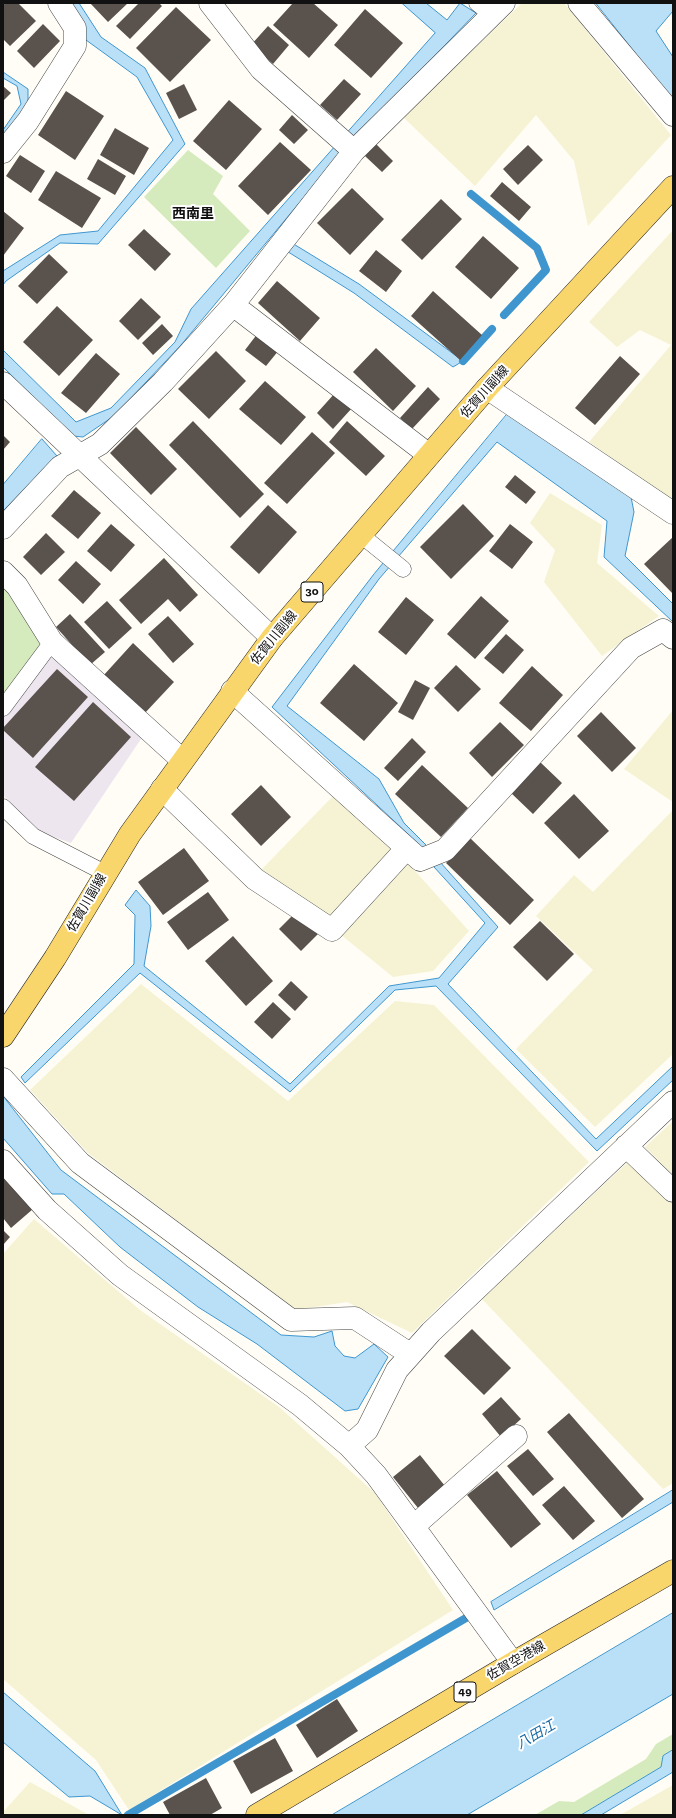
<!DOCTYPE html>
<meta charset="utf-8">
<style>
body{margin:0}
#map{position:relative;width:676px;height:1818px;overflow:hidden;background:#fffdf5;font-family:"Zilla Slab",serif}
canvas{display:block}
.frame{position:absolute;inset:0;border:4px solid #111;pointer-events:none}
</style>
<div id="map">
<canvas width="676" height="1818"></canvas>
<div class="frame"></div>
</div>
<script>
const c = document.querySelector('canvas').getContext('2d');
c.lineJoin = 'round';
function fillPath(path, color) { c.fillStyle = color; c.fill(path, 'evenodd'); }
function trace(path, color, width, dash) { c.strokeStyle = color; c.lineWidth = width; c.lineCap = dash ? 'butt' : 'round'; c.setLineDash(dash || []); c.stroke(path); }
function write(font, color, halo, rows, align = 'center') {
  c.font = font + ' "Zilla Slab","Noto Sans JP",serif'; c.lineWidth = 4; c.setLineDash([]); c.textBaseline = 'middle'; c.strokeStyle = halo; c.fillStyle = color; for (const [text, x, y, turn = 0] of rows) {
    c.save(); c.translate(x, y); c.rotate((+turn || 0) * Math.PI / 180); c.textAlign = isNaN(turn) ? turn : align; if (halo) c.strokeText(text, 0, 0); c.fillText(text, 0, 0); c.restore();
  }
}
fillPath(new Path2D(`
 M53 647 147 730 71 843 37 831 3 795V715Z`), '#eee6ef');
fillPath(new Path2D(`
 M522 3 565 4 671 135 588 226 574 161 536 115 475 186 403 117Z
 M673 230V501L589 442 671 345 640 330 617 347 589 322Z
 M550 493 602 525 597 563 659 616 602 656 544 582 555 550 530 523Z
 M673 710V802L624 769Z
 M334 795 416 872 469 931 433 971 393 977 261 870Z
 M673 810V1054L595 1127 516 1049 593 970 536 916 574 875 593 892Z
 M141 984 288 1101 395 1001 434 1005 589 1162 412 1333 347 1302 295 1310 88 1153 30 1090Z
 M673 1121V1175L645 1147Z
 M629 1161 673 1204V1483L663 1489 482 1299Z
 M34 1219 140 1310 279 1407 375 1493 453 1610 129 1810 96 1760 3 1679V1254Z
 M30 1782 89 1815H3V1812Z
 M673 1785V1815H620Z`), '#f6f3d4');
fillPath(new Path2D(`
 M188 150 223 176 213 194 250 231 216 268 144 197Z
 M3 584 43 643 7 694 3 690Z
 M673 1734V1750L663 1756 661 1767 581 1815H535L559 1801 574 1802 646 1759 656 1744Z`), '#d5ebbd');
const water = new Path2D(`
 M69 3H79L101 37 145 68 185 144 98 244 60 243 6 281 3 285V271L60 235 98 231 173 140 137 77 86 40Z
 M402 3H426L447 20 460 3 476 13 340 154 181 345 114 416 83 437 73 436 3 367V350L76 422 111 408 175 342 191 309 435 33Z
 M596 3H673V11L656 31 673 57V100Z
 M3 72 28 89V105L3 140V130L21 104 17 86 3 78Z
 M292 243 359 284 463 361 453 367 354 293 285 250Z
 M509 412 630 492 634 512 625 556 673 604V622L604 557 607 521 497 442 379 579 287 706 379 779 404 823 427 846 423 848 272 707 374 574Z
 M42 439 57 456 3 511V485Z
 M440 862 498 927 448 984 596 1139 673 1066V1080L597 1151 436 986 395 990 290 1092 140 973 25 1083 21 1077 134 964 135 915 125 905 136 890 150 906 151 926 144 966 290 1084 389 986 439 978 485 923 434 867Z
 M3 1096 61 1170 281 1335 314 1337 332 1331 335 1346 344 1356 355 1358 374 1344 388 1357 358 1409 345 1411 257 1344 198 1307 120 1247 64 1194H52L3 1138Z
 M673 1490V1502L494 1610 491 1602Z
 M673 1613V1694L467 1815H332Z
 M3 1692 95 1771 122 1815 90 1796 69 1797 3 1742Z
 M673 1750V1772L601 1815H581L661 1767 663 1756Z`);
fillPath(water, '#b9e0f7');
trace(water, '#3f96cf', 1);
trace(new Path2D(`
 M471 194 537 248 546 270 504 315
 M463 361 492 329
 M128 1815 466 1618`), '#3f96cf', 8);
fillPath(new Path2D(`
 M6 3H18L36 21 10 46 3 39V5Z
 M90 3H128L108 22Z
 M139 3H159L162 6 130 39 116 26Z
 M293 3H313L338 25 309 58 273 25Z
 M176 7 211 40 170 82 136 48Z
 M365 9 403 43 371 78 334 45Z
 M43 24 60 41 34 68 17 51Z
 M268 26 289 45 273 64 251 45Z
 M344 79 361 94 337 120 320 105Z
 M184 84 197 110 179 119 166 93Z
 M3 86 11 93 3 101Z
 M66 91 104 116 75 160 38 135Z
 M229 100 262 129 226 170 193 141Z
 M292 115 308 130 294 144 279 130Z
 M115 128 149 148 134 175 100 155Z
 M280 142 311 170 268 215 238 186Z
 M376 144 393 161 382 172 365 156Z
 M528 145 543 160 518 185 503 169Z
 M20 155 45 171 31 193 6 176Z
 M98 159 126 176 115 195 87 179Z
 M56 171 101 198 82 228 38 200Z
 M502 182 531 207 519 221 490 196Z
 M352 188 384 219 350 255 317 223Z
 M441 199 462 219 422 260 401 240Z
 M3 211 24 228 3 256Z
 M144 229 171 254 155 271 128 245Z
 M483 236 519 268 491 299 455 267Z
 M376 250 402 271 386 292 359 271Z
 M49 254 68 272 37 304 18 286Z
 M277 281 320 318 300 341 258 303Z
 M433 291 482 335 460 360 411 316Z
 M141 298 161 317 138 340 119 321Z
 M57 306 93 340 59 376 23 342Z
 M162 324 173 336 153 355 142 343Z
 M258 333 279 350 266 366 245 350Z
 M376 348 416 386 393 411 353 372Z
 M216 351 246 381 209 419 178 389Z
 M96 353 120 374 86 413 61 393Z
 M620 356 640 374 595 425 575 408Z
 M265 381 306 417 281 445 239 409Z
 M428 387 440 399 412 429 400 418Z
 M335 393 352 408 333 429 317 413Z
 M193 421 264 494 240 518 169 445Z
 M347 421 385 456 366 476 329 442Z
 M136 427 177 469 151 495 110 453Z
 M312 432 335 453 287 504 264 483Z
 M3 435 10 442 3 450Z
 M515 475 536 492 526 504 505 487Z
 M74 490 101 513 78 539 51 516Z
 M463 504 494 536 451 579 420 547Z
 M268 505 297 532 259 574 230 547Z
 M111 524 135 545 111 572 87 551Z
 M510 524 533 542 512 569 489 551Z
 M46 533 65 552 41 575 23 557Z
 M673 537V594L644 564Z
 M164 558 198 595 180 612 168 599 141 624 119 600Z
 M76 561 101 584 83 604 58 580Z
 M481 596 509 621 475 659 447 634Z
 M406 597 434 620 406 655 378 632Z
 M107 601 132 628 109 649 84 622Z
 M70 614 105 652 90 665 56 627Z
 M168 616 194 644 173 663 148 634Z
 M506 634 524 650 503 674 484 658Z
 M133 643 174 682 144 714 103 676Z
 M354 664 398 703 364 741 320 703Z
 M456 665 481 689 458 712 434 688Z
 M532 666 563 695 531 731 499 703Z
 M57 669 88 697 33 758 3 730V728Z
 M415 680 430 688 413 720 398 712Z
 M93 702 131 737 74 801 35 767Z
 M601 712 636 748 612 772 577 736Z
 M500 722 524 745 492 777 469 753Z
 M412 738 426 752 398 781 384 768Z
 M539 761 562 783 533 814 510 792Z
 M422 765 468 808 441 837 395 794Z
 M261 785 291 817 261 846 231 814Z
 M574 794 609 831 579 859 544 823Z
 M470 838 534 900 510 925 446 863Z
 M184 848 209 881 163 915 138 882Z
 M208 892 229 920 188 950 167 922Z
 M295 913 318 934 301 951 279 929Z
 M540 921 574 954 547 981 513 947Z
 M233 936 273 981 246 1006 205 961Z
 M291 981 308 997 295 1011 278 995Z
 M273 1002 291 1019 272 1039 254 1022Z
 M3 1173 33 1209 11 1228 3 1218Z
 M3 1230 10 1237 3 1245Z
 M472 1329 511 1368 484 1395 444 1356Z
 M501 1397 521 1419 501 1437 482 1414Z
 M569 1413 644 1499 622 1518 547 1432Z
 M528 1449 554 1479 533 1496 507 1466Z
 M420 1455 445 1486 418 1508 393 1477Z
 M497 1471 541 1524 511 1548 467 1495Z
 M564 1486 595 1521 573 1540 542 1505Z
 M337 1699 358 1731 317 1758 296 1725Z
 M275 1738 293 1771 251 1794 233 1761Z
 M206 1778 222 1808 210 1815H170L163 1802Z`), '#5a524d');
const lane = new Path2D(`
 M477 3 492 15
 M361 535 403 569
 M3 708 52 642
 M3 807 33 836 105 873`);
const street = new Path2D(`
 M210 3 261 69 354 151
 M579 3 673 115
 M3 152 28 121 75 46V28L59 3
 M233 305 429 455
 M3 383 272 638
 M487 388 673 513
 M3 528 60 467 100 444 163 382 233 305 354 151 504 3
 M3 572 17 586 52 642 182 760
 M232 691 420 860 445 850 631 648 663 630 673 638
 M162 789 255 879 332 930 406 849
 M3 1079 80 1163 291 1320 355 1318 410 1354
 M626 1146 673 1191
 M3 1161 47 1210 120 1275 300 1405 349 1446 376 1475 513 1663
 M349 1446 367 1430 397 1370 431 1332 673 1102
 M414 1526 516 1436`);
const primary = new Path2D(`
 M3 1036 55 958 130 834 272 638 487 388 673 187
 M257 1815 513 1663 673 1571`);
trace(lane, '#444', 17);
trace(street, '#444', 23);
trace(primary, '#222', 23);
trace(lane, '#fff', 16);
trace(street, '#fff', 22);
trace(primary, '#f9d66b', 22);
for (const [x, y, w] of [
 [312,592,22],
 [465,1692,22]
]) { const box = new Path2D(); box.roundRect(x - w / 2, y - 10, w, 20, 3); c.fillStyle = '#fff'; c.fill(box); trace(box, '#111', 1); }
write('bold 12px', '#111', null, [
 ["30",312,592],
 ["49",465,1692]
]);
write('13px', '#111', '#fff', [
 ["佐賀川副線",485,392,-48],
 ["佐賀川副線",274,638,-51],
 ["佐賀川副線",87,903,-60],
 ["佐賀空港線",516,1661,-30]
]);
write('bold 14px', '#111', '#fff', [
 ["西南里",193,214]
]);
write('italic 14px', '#1768a6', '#fff', [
 ["八田江",536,1735,-30]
]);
</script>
